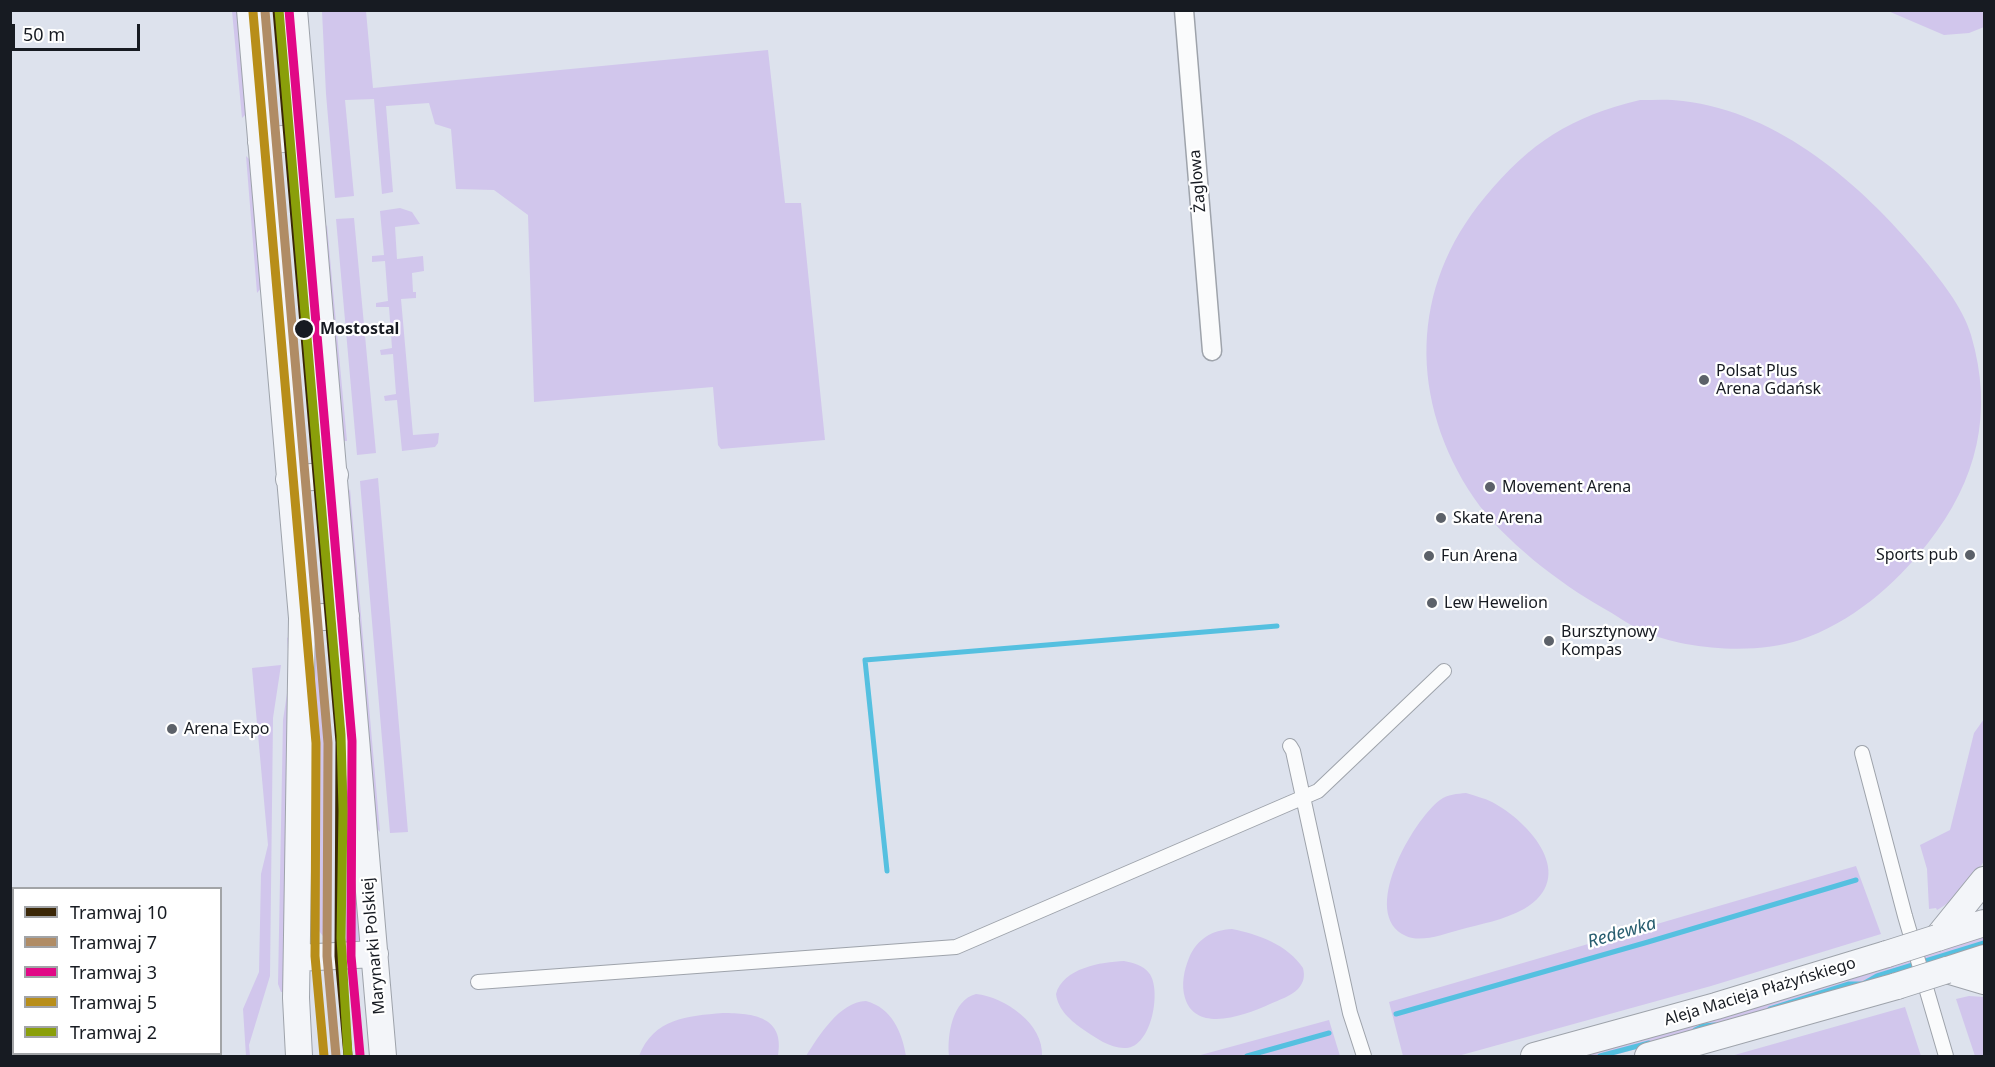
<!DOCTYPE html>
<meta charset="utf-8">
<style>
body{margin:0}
#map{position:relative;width:1995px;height:1067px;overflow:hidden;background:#dde2ed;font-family:"Noto Sans",sans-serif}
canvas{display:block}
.frame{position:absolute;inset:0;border:12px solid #171b22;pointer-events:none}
.legend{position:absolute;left:12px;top:887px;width:210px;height:168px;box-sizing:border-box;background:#fff;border:2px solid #a2a4a7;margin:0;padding:8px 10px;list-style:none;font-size:18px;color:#171b22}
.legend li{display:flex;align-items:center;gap:12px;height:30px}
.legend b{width:30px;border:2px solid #a2a4a7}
.scale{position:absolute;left:12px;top:24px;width:128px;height:27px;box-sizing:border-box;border:3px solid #171b22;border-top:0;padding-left:8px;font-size:18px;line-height:21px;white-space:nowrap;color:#171b22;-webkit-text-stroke:4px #fff;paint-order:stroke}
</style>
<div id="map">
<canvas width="1995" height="1067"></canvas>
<div class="frame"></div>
<ul class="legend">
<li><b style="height:8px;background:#3b2706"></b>Tramwaj 10</li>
<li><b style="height:8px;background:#b08c65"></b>Tramwaj 7</li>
<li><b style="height:8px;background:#e10886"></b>Tramwaj 3</li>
<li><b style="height:8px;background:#b88e19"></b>Tramwaj 5</li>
<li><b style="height:8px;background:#8a9f0a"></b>Tramwaj 2</li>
</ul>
<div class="scale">50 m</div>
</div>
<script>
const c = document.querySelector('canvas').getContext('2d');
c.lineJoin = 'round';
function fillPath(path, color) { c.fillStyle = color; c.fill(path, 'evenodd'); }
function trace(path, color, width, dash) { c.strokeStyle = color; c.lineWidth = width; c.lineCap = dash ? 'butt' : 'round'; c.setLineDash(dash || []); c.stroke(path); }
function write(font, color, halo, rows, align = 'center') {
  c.font = font + ' "Noto Sans",sans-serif'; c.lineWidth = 4.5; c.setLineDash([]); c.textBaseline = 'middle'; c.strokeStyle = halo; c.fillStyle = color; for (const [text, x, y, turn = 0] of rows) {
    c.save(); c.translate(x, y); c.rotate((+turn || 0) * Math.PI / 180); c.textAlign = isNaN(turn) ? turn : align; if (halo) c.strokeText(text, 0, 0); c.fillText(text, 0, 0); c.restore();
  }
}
fillPath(new Path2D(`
 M232 11H241L249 111 242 118Z
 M322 11H366L373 88 768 50 785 203H801L825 440 721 449 718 445 713 387 534 402 528 215 494 190 456 189 451 129 435 124 429 103 386 106 393 192 382 194 374 99 345 100 354 196 335 198 326 94Z
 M1888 11H1984V27L1969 33 1944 35Z
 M1640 100C1655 100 1669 99 1683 101 1779 112 1862 185 1921 256 1939 278 1963 307 1971 335 1994 413 1977 481 1928 543 1895 585 1851 623 1800 640 1755 655 1684 650 1640 630 1628 624 1616 615 1603 608 1559 583 1503 540 1474 498 1409 401 1409 288 1485 197 1531 142 1570 117 1640 100Z
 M246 156 253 163 262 287 257 293Z
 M400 208 412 212 420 224 395 227 397 259 423 256 424 271 412 273 413 292H416V298L401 299 413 435 439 433 438 443 435 447 402 451 397 400 385 401 384 396 396 394 393 354 381 355 380 350 392 348 389 307H376V303L388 301 385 261 372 262V256L384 255 380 211Z
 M354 218 376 453 357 455 336 219Z
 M327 225 347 441H341L323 232Z
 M378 478 408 832 390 833 360 481Z
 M350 489 380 832 376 828 348 493Z
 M334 630 363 943 343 948 345 785 343 734Z
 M317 632 328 796 326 940 319 931 316 917 318 740 311 701 313 634Z
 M287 637 291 642 292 655 288 950 284 992H281L278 984 283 720 290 673Z
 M281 665 273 718 270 976 249 1045 250 1056H246L243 1009 259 972 261 874 268 845 252 668Z
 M1984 719V861C1973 879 1956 900 1937 910L1936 908 1929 909 1927 869 1920 845 1950 830 1974 733Z
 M1466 793C1475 796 1484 798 1492 802 1530 822 1579 877 1524 909 1504 920 1481 924 1459 930 1444 934 1421 943 1406 936 1358 915 1413 820 1440 800 1448 794 1457 794 1466 793Z
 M1856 866 1881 934 1711 986 1458 1056H1403L1389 1002Z
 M1232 929C1258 934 1288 945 1303 968 1305 976 1304 982 1298 989 1291 996 1279 1000 1270 1004 1246 1015 1196 1034 1185 998 1181 985 1184 970 1189 958 1197 939 1212 930 1232 929Z
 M1984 933V948L1612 1056H1574Z
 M1124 961C1133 963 1143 965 1149 973 1162 989 1152 1047 1126 1048 1111 1049 1096 1038 1084 1030 1071 1021 1058 1010 1056 994 1063 968 1101 962 1124 961Z
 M976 994C1005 997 1044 1024 1042 1056H949C947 1036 952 1000 976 994Z
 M1969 996 1984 997V1056H1975L1956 999Z
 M866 1001C892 1008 902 1032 906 1056H806C819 1036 839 1002 866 1001Z
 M1905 1007 1921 1056H1731Z
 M723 1013C754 1013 785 1017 778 1056H639C654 1018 687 1016 723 1013Z
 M1329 1020 1340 1056H1197Z`), '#d1c6ec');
trace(new Path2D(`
 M887 871 865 660 1277 626
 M1770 1009 1849 984H1863L1877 976 1984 943
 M1396 1014 1648 942 1856 880
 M1695 1030 1703 1026 1715 1025
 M1247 1056 1329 1033
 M1600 1056 1649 1043`), '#55c0e0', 5);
const pedestrian = new Path2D(`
 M1290 746 1293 751 1350 1013 1364 1056
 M1862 753 1905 916 1946 1056
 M478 982 956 947 1318 791 1444 671`);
const minor = new Path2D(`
 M1184 10 1212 351`);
const secondary = new Path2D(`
 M250 10 302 618 296 998 299 1056
 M294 10 383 1056
 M261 142 304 136
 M289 479 335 475
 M302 618 346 616
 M1937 938 1984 880
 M1937 938 1984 923
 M297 958 375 954
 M1947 970 1984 958
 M1947 970 1984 981
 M1534 1056 1716 1006 1887 954
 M1648 1056 1897 986`);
trace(pedestrian, '#9ea3ab', 16);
trace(minor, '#9ea3ab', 21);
trace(secondary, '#9ea3ab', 28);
trace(pedestrian, '#fafbfc', 14);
trace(minor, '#fafbfc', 18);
trace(secondary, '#f3f5f9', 26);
const secondaryBridge = new Path2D(`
 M1887 954 1937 938
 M1897 986 1947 970`);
trace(secondaryBridge, '#9ea3ab', 28, []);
trace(secondaryBridge, '#f3f5f9', 26);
trace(new Path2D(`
 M277 10 340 742 339 956 348 1056`), '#3b2706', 9);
trace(new Path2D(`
 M265 11 328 743 327 956 336 1056`), '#b08c65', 9);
trace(new Path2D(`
 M289 10 352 741 351 956 360 1055`), '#e10886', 9);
trace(new Path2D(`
 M253 12 316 743 315 956 324 1056`), '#b88e19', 9);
trace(new Path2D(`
 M279 10 341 735 343 811 341 938 348 1055`), '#8a9f0a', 9);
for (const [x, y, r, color] of [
 [304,329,10,"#171b22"],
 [1704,380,6,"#5c6169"],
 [1490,487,6,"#5c6169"],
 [1441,518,6,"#5c6169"],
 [1970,555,6,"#5c6169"],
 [1429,556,6,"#5c6169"],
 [1432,603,6,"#5c6169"],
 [1549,641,6,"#5c6169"],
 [172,729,6,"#5c6169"]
]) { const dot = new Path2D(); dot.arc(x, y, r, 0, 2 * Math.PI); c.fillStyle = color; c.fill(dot); trace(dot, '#fff', 2); }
write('16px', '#171b22', '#fff', [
 ["Żaglowa",1198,181,-95],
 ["Marynarki Polskiej",374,946,-95],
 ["Aleja Macieja Płażyńskiego",1760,992,-17]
]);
write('bold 16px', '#171b22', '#fff', [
 ["Mostostal",320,329]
], 'left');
write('16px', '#171b22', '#fff', [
 ["Polsat Plus",1716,371],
 ["Arena Gdańsk",1716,389],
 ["Movement Arena",1502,487],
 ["Skate Arena",1453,518],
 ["Sports pub",1958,555,"right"],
 ["Fun Arena",1441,556],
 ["Lew Hewelion",1444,603],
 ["Bursztynowy",1561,632],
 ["Kompas",1561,650],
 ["Arena Expo",184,729]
], 'left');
write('italic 18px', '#285d6f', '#fff', [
 ["Redewka",1622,933,-16]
]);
</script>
